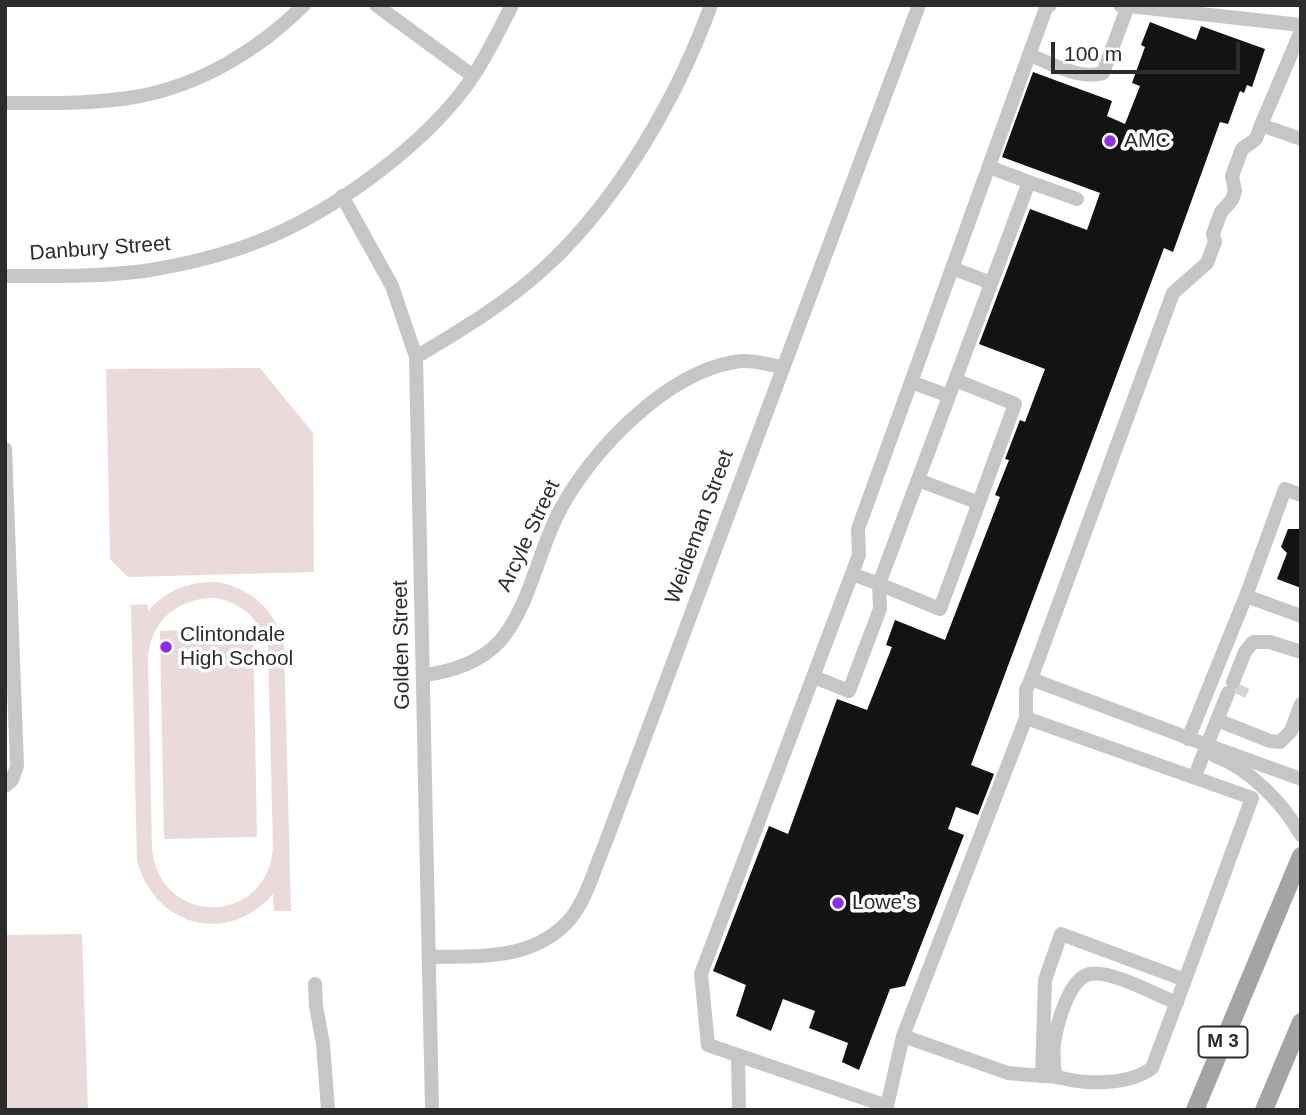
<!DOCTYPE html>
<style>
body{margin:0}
#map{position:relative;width:1306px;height:1115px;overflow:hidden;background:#fff;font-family:Helvetica,sans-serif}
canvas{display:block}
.frame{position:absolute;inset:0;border:7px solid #2c2c2c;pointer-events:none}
.scale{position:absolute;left:1051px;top:42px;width:189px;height:32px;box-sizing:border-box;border:4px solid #2c2c2c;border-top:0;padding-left:9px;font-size:21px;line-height:24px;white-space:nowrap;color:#2c2c2c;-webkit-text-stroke:5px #fff;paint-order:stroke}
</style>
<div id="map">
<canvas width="1306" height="1115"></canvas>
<div class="frame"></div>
<div class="scale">100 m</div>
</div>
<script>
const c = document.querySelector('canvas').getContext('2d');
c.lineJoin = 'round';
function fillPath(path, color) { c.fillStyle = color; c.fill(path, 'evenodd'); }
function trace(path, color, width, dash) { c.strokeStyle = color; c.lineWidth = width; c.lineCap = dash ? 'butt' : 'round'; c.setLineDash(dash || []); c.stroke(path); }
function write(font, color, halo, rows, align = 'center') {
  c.font = font + ' Helvetica,sans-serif'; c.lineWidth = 7; c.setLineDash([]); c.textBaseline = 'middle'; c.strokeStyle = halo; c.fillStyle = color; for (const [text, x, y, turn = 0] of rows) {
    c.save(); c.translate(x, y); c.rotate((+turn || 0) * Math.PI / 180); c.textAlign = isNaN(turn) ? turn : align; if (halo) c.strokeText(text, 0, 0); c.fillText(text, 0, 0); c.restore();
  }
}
fillPath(new Path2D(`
 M260 368 313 433 314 572 128 577 110 559 106 369Z
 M219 582C253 590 276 611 284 645L291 911H274L273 894C228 946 155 927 137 861L131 605 147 604 148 611C167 589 191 581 219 582ZM217 598C244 604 261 621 268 647L273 847C268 926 160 928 152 849L148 659C150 620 179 597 217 598Z
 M253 629 257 837 164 839 160 631Z
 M82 934 88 1108 5 1110V935Z`), '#eadad9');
fillPath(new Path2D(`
 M1150 22 1196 40 1201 26 1265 49 1252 87 1247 85 1244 93 1240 91 1228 124 1220 122 1173 252 1164 248 971 765 994 774 978 815 956 807 948 829 964 835 905 986 890 989 859 1070 842 1062 848 1043 809 1028 815 1011 783 999 771 1031 736 1016 746 985 713 971 769 826 788 834 837 699 867 710 892 647 886 645 895 620 945 640 1000 497 995 495 1009 460 1005 459 1020 420 1025 422 1045 369 979 344 1030 209 1087 230 1100 193 1002 157 1033 72 1112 101 1107 116 1125 124 1140 86 1132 83 1145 47 1141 45Z
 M1288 529H1301V588L1277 579 1287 553 1281 547Z`), '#131313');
trace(new Path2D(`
 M1239 695 1243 686`), '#d5d5d5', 14, [14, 7]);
trace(new Path2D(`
 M376 5 473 76
 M1120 5 1301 25
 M1301 31 1261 125 1301 139
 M1029 55C1052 63 1078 80 1103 73L1128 6
 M5 103C48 103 93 104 135 97 199 86 259 50 304 5
 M1261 125 1256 139 1242 149 1232 176 1235 191 1232 200 1221 212 1213 234 1215 242 1207 263 1173 293 1031 679 1207 745 1217 720 1270 741 1280 742 1291 731 1301 704
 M1029 182 1077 199
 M342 196 392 286 416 357 432 1110
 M952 268 991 283
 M5 276C51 276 98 277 144 271 182 265 221 256 257 242 332 213 429 143 474 75 488 53 500 29 512 5
 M416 357C463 329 510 301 551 262 621 195 678 96 711 5
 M911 382 949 396
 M5 449 17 766 12 780 5 786
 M918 480 979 503
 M852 574 879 584 1029 182 989 167
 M1246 596 1301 616
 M424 675C451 672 481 662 500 641 530 606 538 551 560 510 592 450 665 374 734 362 750 359 766 364 782 367
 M814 677 849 691 880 609 879 584 940 609 1015 404 955 380
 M1233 682 1245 652 1253 642H1270L1301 652
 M1217 720 1228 693
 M1188 739 1246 596 1285 489 1301 495
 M1215 756C1250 769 1283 803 1301 835
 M1195 776 1207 745 1301 779
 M429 957C479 956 535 961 571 918 587 898 595 867 605 844L919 5
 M315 984 316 1006 323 1044 328 1110
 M903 1036 1026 718V690L1031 679
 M738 1055 739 1110
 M1055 1075C1054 1065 1053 1053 1054 1043 1057 1024 1069 978 1090 974 1112 970 1156 995 1177 1003
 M1042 1076C1058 1075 1072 1082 1087 1082 1109 1083 1135 1081 1152 1068L1185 980
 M887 1106 903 1036 1008 1073 1042 1076 1045 980 1061 934 1185 980 1252 798 1026 718
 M887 1110V1106L708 1045 701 974 859 555 858 529 1046 8 1050 5`), '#c6c6c6', 14);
trace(new Path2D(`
 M1195 1110 1301 856
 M1264 1110 1301 1022`), '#a4a4a4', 18);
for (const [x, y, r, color] of [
 [1110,141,7,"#8f2fe2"],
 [166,647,7,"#8f2fe2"],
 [838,903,7,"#8f2fe2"]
]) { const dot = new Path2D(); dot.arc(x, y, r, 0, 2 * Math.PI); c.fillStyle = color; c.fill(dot); trace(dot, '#fff', 2.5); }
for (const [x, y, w] of [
 [1223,1042,49]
]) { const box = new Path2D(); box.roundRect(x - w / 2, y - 15.5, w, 31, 5); c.fillStyle = '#fff'; c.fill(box); trace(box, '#2c2c2c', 2); }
write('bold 19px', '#2c2c2c', null, [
 ["M 3",1223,1042]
]);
write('21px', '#2c2c2c', '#fff', [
 ["AMC",1124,141],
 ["Clintondale",180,635],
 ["High School",180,659],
 ["Lowe's",852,903]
], 'left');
write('21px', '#2c2c2c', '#fff', [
 ["Danbury Street",100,249,-4],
 ["Weideman Street",700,527,-70],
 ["Arcyle Street",529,536,-65],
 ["Golden Street",402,645,-91]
]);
</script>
